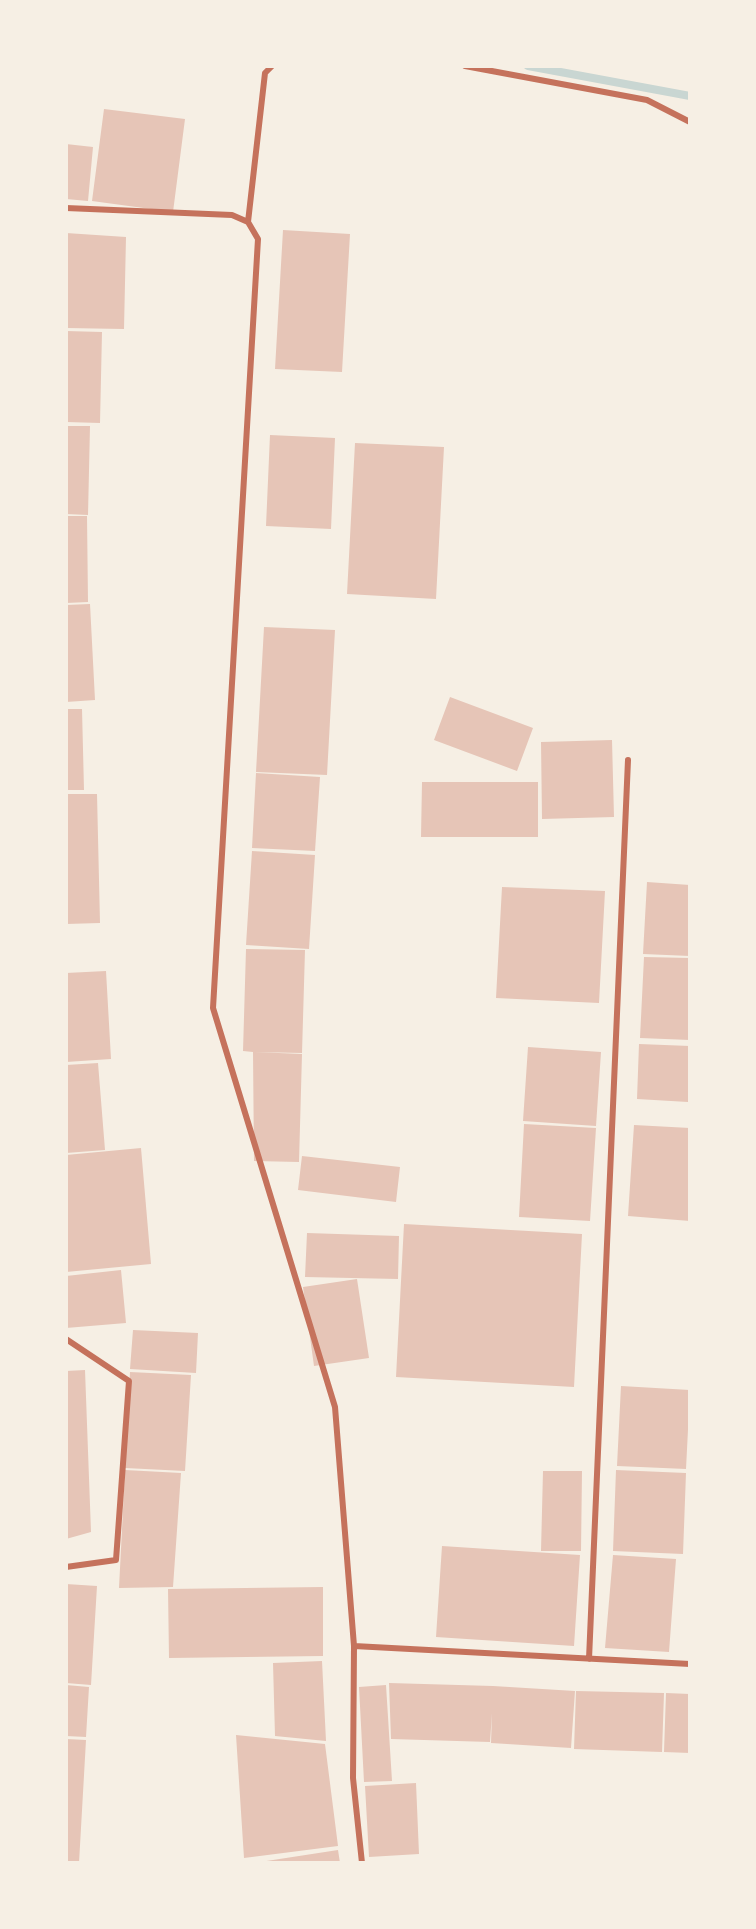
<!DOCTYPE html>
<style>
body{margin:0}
#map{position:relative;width:756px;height:1929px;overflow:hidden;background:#f6efe4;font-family:Poppins,sans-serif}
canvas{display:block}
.frame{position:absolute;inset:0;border:68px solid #f6efe4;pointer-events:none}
</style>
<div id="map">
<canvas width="756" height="1929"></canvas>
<div class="frame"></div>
</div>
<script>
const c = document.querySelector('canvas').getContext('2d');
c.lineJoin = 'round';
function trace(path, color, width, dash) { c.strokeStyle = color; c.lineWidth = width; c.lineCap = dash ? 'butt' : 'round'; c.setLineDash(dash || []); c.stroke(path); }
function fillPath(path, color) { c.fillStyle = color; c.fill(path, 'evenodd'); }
trace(new Path2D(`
 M528 66 690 96`), '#c9d6d2', 8);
fillPath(new Path2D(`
 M104 109 185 119 173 212 92 201Z
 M66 144 93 147 88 201 66 199Z
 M283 230 350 234 342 372 275 369Z
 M66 233 126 237 124 329 66 328Z
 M66 331 102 332 100 423 66 422Z
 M66 426H90L88 515 66 514Z
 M270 435 335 438 331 529 266 526Z
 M355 443 444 447 436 599 347 594Z
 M66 516H87L88 602 66 603Z
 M90 604 95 700 66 702V605Z
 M264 627 335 630 327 775 256 772Z
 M450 697 533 728 517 771 434 740Z
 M66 709H82L84 790H66Z
 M612 740 614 817 542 819 541 742Z
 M256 773 320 777 315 851 252 848Z
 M422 782H538V837H421Z
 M66 794H97L100 923 66 924Z
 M252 851 315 855 309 949 246 945Z
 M647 882 690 885V956L643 954Z
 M502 887 605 891 599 1003 496 998Z
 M246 949 305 950 302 1053 255 1052 302 1054 299 1162 254 1161 253 1052 243 1051Z
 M644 957 690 958V1040L640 1038Z
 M106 971 111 1059 66 1062V973Z
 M639 1044 690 1046 688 1102 637 1099Z
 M528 1047 601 1052 596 1126 523 1121Z
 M98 1063 105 1150 66 1153V1065Z
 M524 1124 596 1128 590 1221 519 1217Z
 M634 1125 690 1128V1221L628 1216Z
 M141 1148 151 1264 66 1272V1155Z
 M302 1156 400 1167 396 1202 298 1190Z
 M404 1224 582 1234 574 1387 396 1377Z
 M307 1233 399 1236 398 1279 305 1277Z
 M121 1270 126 1323 66 1328V1276Z
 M357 1279 369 1358 314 1366 303 1287Z
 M133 1330 198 1333 196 1373 130 1369Z
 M85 1370 91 1532 66 1539V1371Z
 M130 1372 191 1375 185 1471 125 1468Z
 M621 1386 690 1390 686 1469 617 1466Z
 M125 1470 181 1473 173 1587 119 1588Z
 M616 1470 686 1473 683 1554 613 1551Z
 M543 1471H582L581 1551H541Z
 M442 1546 580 1555 574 1646 436 1637Z
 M613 1555 676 1559 669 1652 605 1648Z
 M66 1584 97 1586 91 1685 66 1683Z
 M323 1587V1656L169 1658 168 1589Z
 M322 1661 326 1741 275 1736 273 1663Z
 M389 1683 493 1686 575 1691 571 1748 491 1743 492 1713 490 1742 391 1739Z
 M66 1685 89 1687 86 1737 66 1736Z
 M386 1685 392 1781 364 1782 359 1687Z
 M576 1691 664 1693 662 1752 574 1749Z
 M666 1693 690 1694V1753L664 1752Z
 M236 1735 325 1744 338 1846 244 1858Z
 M66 1739 86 1740 79 1863H66Z
 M416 1783 419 1854 369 1857 365 1786Z
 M338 1850 340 1863H260V1862Z`), '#e6c5b7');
trace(new Path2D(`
 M465 66 647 100 690 122
 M66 208 232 215 248 222 258 239 213 1008 335 1407 354 1646 353 1778 362 1863
 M248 222 265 73 272 66
 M66 1339 129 1381 116 1560 66 1567
 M354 1646 690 1664
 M589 1659 628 760`), '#c5725c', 6);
</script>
